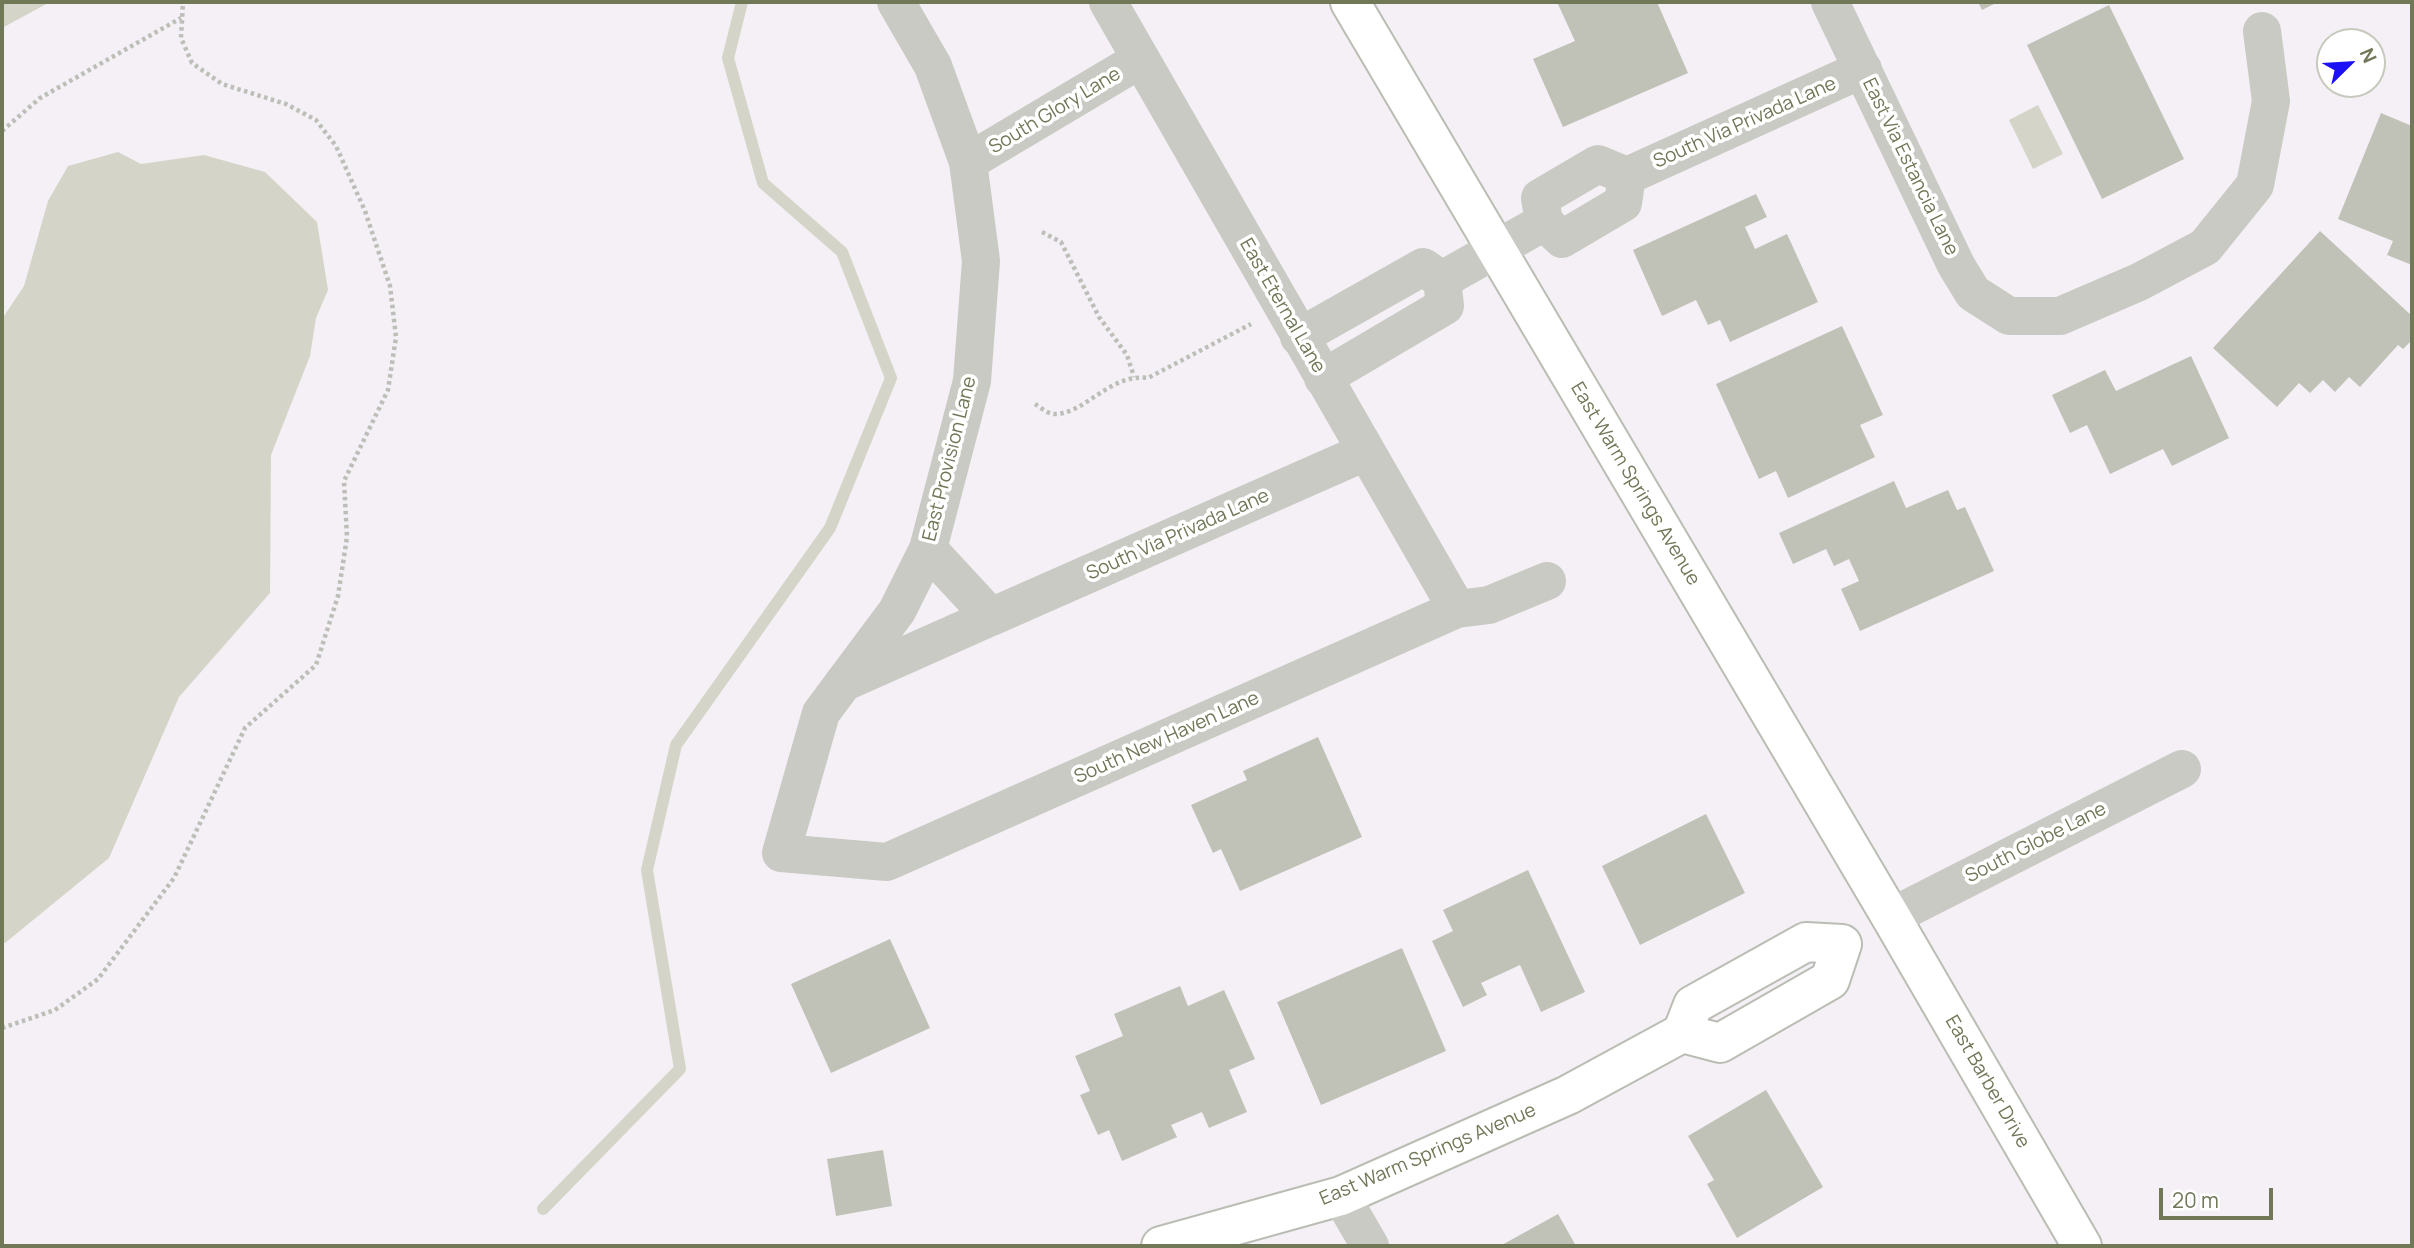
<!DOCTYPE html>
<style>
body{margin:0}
#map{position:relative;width:2414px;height:1248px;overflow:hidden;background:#f4f0f5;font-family:Manrope,sans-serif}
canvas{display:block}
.frame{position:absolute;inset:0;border:4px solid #707858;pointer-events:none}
.north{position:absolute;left:2316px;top:28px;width:70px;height:70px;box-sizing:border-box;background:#fff;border:2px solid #c6c9bc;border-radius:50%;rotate:66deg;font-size:19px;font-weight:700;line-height:28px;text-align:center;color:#707858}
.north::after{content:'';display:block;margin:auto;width:24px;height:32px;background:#1c11f4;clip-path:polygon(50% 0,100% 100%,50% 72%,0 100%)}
.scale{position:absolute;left:2159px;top:1188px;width:114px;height:32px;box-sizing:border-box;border:4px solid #707858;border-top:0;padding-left:9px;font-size:21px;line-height:24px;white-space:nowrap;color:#707858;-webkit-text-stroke:5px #fff;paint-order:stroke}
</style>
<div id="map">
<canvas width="2414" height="1248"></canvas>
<div class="frame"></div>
<div class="north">N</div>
<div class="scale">20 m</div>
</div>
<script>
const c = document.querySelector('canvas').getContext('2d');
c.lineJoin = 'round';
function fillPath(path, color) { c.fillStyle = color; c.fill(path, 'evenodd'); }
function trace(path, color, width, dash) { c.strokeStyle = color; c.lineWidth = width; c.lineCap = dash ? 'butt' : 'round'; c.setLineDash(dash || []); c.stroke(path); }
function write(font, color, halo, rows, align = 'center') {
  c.font = font + ' Manrope,sans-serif'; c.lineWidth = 7; c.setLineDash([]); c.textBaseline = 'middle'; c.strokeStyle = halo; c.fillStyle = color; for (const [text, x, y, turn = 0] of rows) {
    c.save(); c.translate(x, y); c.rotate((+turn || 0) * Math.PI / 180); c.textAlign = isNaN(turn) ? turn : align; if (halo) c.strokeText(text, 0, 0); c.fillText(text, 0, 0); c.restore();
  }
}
fillPath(new Path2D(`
 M2 2H50L2 28Z
 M2038 105 2063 154 2033 169 2009 120Z
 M118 152 141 164 204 155 265 172 317 222 328 290 316 318 310 356 271 455 270 593 179 697 109 858 5 943 2 941V319L24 286 48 201 68 166Z`), '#d4d5c8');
trace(new Path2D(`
 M543 1209 680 1069 647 870 676 745 830 528 891 378 842 252 763 183 728 58 742 2`), '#d4d5c8', 12);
fillPath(new Path2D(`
 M1557 2H1657L1688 73 1563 127 1533 59 1575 41Z
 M1978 2H1998L1982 10Z
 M2109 5 2184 159 2102 199 2027 45Z
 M2381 113 2412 126V265L2387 255 2393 241 2338 219Z
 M1756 194 1767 217 1745 227 1755 249 1787 234 1818 302 1730 342 1720 320 1708 325 1696 300 1662 316 1633 250Z
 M2320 231 2412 316V340L2403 349 2398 345 2360 387 2349 377 2335 392 2323 380 2310 393 2299 383 2277 407 2213 348Z
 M1842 326 1883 415 1860 425 1875 457 1788 498 1776 471 1759 479 1716 384Z
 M2191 356 2229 438 2172 466 2163 449 2110 474 2087 425 2070 433 2052 395 2105 370 2116 391Z
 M1894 481 1906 508 1948 490 1957 510 1965 507 1994 571 1860 631 1841 589 1859 581 1849 559 1834 566 1826 549 1793 564 1779 533Z
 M1318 737 1362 837 1240 891 1221 849 1213 853 1191 805 1247 780 1243 771Z
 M1706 814 1745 893 1640 945 1602 866Z
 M1528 870 1585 992 1541 1012 1520 965 1481 983 1487 995 1463 1007 1432 941 1453 931 1443 910Z
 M890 939 930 1028 831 1073 791 984Z
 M1402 948 1446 1051 1321 1105 1277 1002Z
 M1180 986 1188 1006 1224 990 1255 1059 1229 1070 1247 1112 1209 1128 1202 1112 1171 1125 1177 1137 1122 1161 1109 1130 1098 1135 1080 1095 1090 1091 1075 1056 1123 1036 1114 1014Z
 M1766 1090 1823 1187 1737 1238 1707 1184 1714 1180 1688 1136Z
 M883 1150 892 1206 836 1216 827 1159Z
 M1558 1214 1576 1246H1500Z`), '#c0c2b8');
const secondary = new Path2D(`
 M1350 2 1891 917 2082 1246
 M1161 1246 1341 1196 1568 1095 1682 1033 1693 1005 1806 942 1842 944 1830 980 1720 1043 1682 1033`);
trace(secondary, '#babdb3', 42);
trace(new Path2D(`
 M2 131 40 98 181 18
 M1042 232 1061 242 1099 317 1127 355 1134 377
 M1035 404C1041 408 1048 414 1055 414 1085 414 1110 373 1148 378L1251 324
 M2 1028 55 1010 98 979 174 878 245 728 316 665 338 596 347 537 344 481 388 390 396 337 390 286 365 211 336 146 316 120 286 104 222 84 192 63 181 38 183 2`), '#bcbeb8', 4.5, [3.5, 3.5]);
trace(new Path2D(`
 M896 2 933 66 968 162 981 261 972 381 928 549 897 611 821 713 781 853 887 862 1457 609 1489 605 1547 581
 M1108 2 1457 609
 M1830 2 1956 265 1973 293 2009 316H2060L2139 282 2205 247 2255 185 2271 101 2262 31
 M968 162 1141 59
 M1598 164 1627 176 1623 203 1562 239 1544 222 1540 198Z
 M1627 176 1863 69
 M1442 280 1544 222
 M1299 337 1423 267 1442 280 1445 306 1323 378
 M991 617 1365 452
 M843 683 991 617 928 549
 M1891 917 2182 769
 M1341 1196 1370 1246`), '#c8cac3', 38);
trace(secondary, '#fff', 38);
write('19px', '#707858', '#fff', [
 ["South Glory Lane",1055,111,-31],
 ["South Via Privada Lane",1745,123,-24],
 ["East Via Estancia Lane",1910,167,64],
 ["East Eternal Lane",1282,306,60],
 ["East Provision Lane",950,459,-76],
 ["East Warm Springs Avenue",1635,484,59],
 ["South Via Privada Lane",1178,535,-24],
 ["South New Haven Lane",1167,738,-24],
 ["South Globe Lane",2036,843,-27],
 ["East Barber Drive",1987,1082,60],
 ["East Warm Springs Avenue",1428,1155,-23]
]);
</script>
